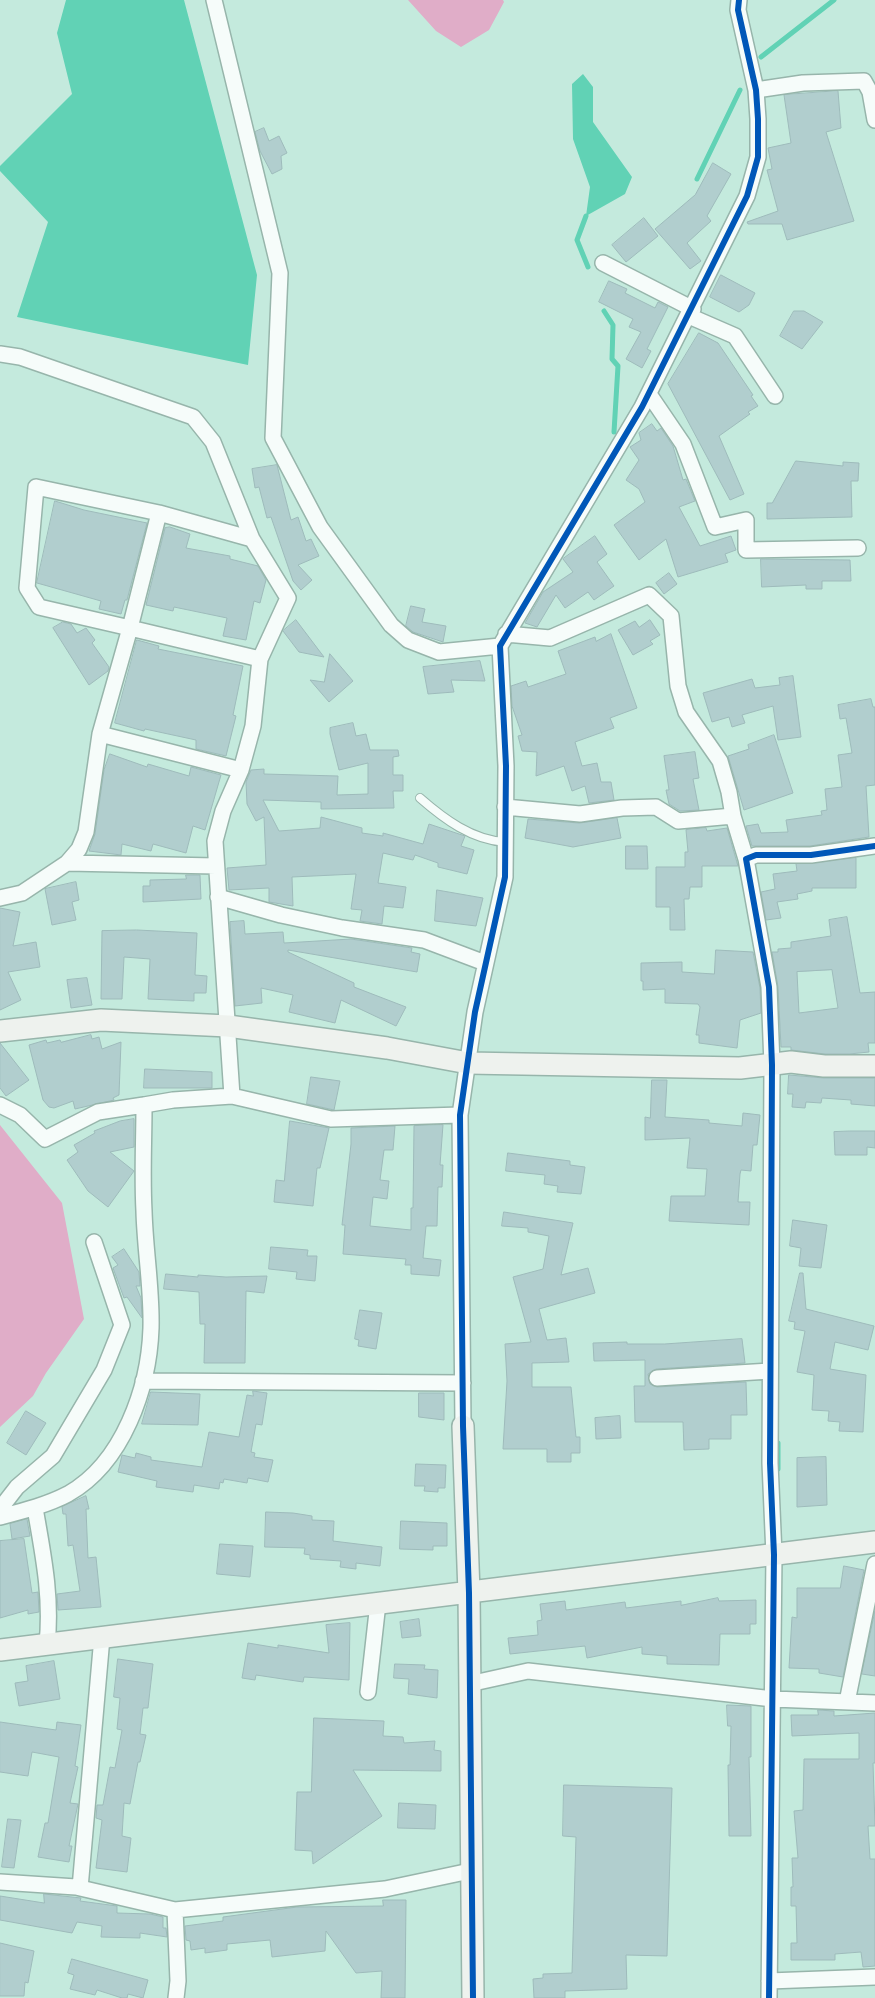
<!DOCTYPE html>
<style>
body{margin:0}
canvas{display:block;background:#c4eadd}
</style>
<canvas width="875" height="1998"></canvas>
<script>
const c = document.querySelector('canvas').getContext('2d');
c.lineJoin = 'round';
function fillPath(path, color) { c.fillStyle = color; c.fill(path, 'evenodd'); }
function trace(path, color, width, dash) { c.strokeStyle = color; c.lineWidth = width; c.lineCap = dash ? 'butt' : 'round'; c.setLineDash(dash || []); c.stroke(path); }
fillPath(new Path2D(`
 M408 0H503L504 2 489 30 461 47 436 31Z
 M0 1125 62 1203 84 1319 46 1373 33 1396 0 1427Z`), '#e0adc8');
fillPath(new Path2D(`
 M66 0H184L257 275 248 365 17 317 48 222 0 171V166L72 94 57 33Z
 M583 74 593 87V122L632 177 625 194 586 216 590 187 573 139 572 84Z`), '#61d2b5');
trace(new Path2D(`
 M761 57 834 0
 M697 179 740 90
 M586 216 577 240 588 267
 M604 311 613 325 612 359 618 366 614 432
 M778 1443V1469`), '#61d2b5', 5);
const building = new Path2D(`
 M838 91 841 128 826 132 854 221 787 240 782 224H748L747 222 778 211 767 170 772 169 768 148 791 143 784 95Z
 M264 128 269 141 279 136 287 153 281 156 282 169 272 174 260 151 255 132Z
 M713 163 731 174 707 216 711 221 687 243 701 261 690 269 655 229 695 195Z
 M644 218 658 236 626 262 612 245Z
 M721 275 755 293 749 305 739 312 710 297Z
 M609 281 627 289 625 293 655 308 658 302 668 307 647 349 651 351 642 368 626 359 641 332 629 327 633 319 599 302Z
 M794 311H804L823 322 802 349 780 336Z
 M699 333 718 343 753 395 751 396 758 406 748 412 750 414 719 436 744 494 730 500 668 384Z
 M652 424 657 431 661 428 673 446 683 480 686 479 695 501 679 507 700 546 731 536 736 550 725 554 728 562 678 577 666 539 639 560 614 525 645 502 639 489 626 480 639 460 630 447 641 440 639 433Z
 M796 461 843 466V462L859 463 858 481H851L852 517 767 519V503H772Z
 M277 465 291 520 298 517 306 541 311 539 319 556 298 565 312 580 301 590 293 581 271 517 267 518 259 487 255 488 252 469Z
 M55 501 84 510 147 523 127 600H125L121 614 99 609 101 601 37 583Z
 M170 527 190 534 186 548 230 556V559L258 566 266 580 260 603 254 601 246 640 223 636 227 618 174 607 173 611 146 605 165 528Z
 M595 536 607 554 597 562 614 586 594 600 588 592 565 608 556 595 537 627 525 623 543 592 573 572 563 559Z
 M761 559 850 560 851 581H822V589H806V585L762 587Z
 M669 573 677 584 664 594 656 583Z
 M411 606 425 609 422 622 446 626 443 642 413 632 406 626Z
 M296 620 324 657 299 652 283 631Z
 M650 620 660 635 650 641 653 644 633 655 618 630 635 621 639 627Z
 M63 622 71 624 77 633 86 628 95 640 92 643 109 667 108 671 89 685 53 628Z
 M611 634 637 708 610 718 614 728 575 742 582 766 597 763 601 782H611L614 800 589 803 585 786 572 791 564 766 536 776 537 752 522 751 518 736 522 735 512 706 511 686 526 681 528 687 566 674 558 651 595 637 596 641Z
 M137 640 159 646 158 649 243 666 233 715 236 716 226 756 196 749V740L145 729 144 731 115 723Z
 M330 654 353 681 329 702 310 680 324 682Z
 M480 661 485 681 451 680 454 692 428 694 423 667Z
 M793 676 801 737 778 740 773 706 742 715 745 723 732 727 729 717 712 722 703 693 752 679 755 688 780 685 779 678Z
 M871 699 873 707H875V785L866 786 869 837 810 846H752L746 826 758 824 761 833 788 832 786 820 822 815 821 811 827 810 825 789 842 787 838 755 852 753 846 718 840 719 838 705Z
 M353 723 356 736 366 734 370 750H398L399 756 393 757V775H403V791H393L394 808 321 809V802L263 800 279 831 320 828 321 817 362 828V833L383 836V833L423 844 429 824 465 836 461 846 474 850 467 874 438 867V863L415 855 413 860 383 853 378 883 406 887 403 908 384 906 382 924 360 921 362 910 351 909 356 874 292 877 293 906 269 902V888L229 890 227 868 266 865 264 817 256 821 247 804 246 782 251 770 264 769V774L338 776 337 795 368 794V763L339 770 330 734V728Z
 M774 735 793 793 744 810 728 756 749 749 748 745Z
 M695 752 699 778 693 779 699 810 680 811 669 804 666 790H669L664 756Z
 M110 754 147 767 148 764 189 776 191 767 221 775 205 830 193 826 186 853 153 844 151 851 122 844 121 855 89 851 95 834 104 770Z
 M617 818 621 838 573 847 525 838 528 819 579 823Z
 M706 828 707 831 727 828 738 866H702V887H690L689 899H684L685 930H670V907H656V867H685V852H688L686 830Z
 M626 846H647L648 869H626Z
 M856 858V888H812V891L797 894 798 899 777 902 781 918 766 920 761 892 775 889 773 874 797 871 796 864Z
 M186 875H200L201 899 143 902V886H150V880L186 879Z
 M76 882 79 900 72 902 76 920 52 925 45 889Z
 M437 890 483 898 476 926 435 921Z
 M0 908 20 912 13 946 36 942 40 967 8 972 21 1000 0 1010Z
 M847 917 860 993 875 992V1043H868L869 1052 849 1054H825L791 1050V1047H781L778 987 772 952H778V949L791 948V942L831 936 829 920ZM832 970 838 1008 799 1013 797 972Z
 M244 921 245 934 283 932 284 943 351 939 412 948 411 952 420 954 417 972 288 950V952L354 983V987L406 1007 396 1026 341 1000 335 1023 289 1012 293 995 261 988 262 1003 235 1006 230 922Z
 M137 930 197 933 195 975 207 976 206 993H194V1001L148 999 150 959 124 957 122 999H101L102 931Z
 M716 950 753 952 760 988 761 1013 740 1020 737 1048 699 1043V1035H696L700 1007 698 1004 665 1003V989L643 990V981H641V963L682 962V972L714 974Z
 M87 978 92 1005 71 1008 67 980Z
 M91 1035 92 1039 99 1037 102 1049 121 1042 119 1095 113 1098 114 1100 75 1109 73 1101 54 1108 49 1107 43 1100 29 1045 46 1040 47 1043 60 1040 61 1042Z
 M0 1043 29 1080 6 1096 0 1088Z
 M145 1069 212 1072V1088H144Z
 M789 1075 824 1078H875V1106L851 1104V1100L822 1098 821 1103 806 1102 805 1108 792 1107 793 1094H788Z
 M311 1077 340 1081 334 1110 307 1104Z
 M652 1080H667L665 1117 709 1120V1123L742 1126 743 1113 760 1115 757 1145H753L751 1171 741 1170 740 1174 738 1202H750L749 1225 669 1221 671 1196H705L707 1169 687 1168 690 1138 645 1140V1117L650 1118Z
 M134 1119V1147L110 1152 134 1171 108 1207 88 1191 67 1160 78 1152 74 1145 95 1133 94 1131 120 1121Z
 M290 1121 329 1128 320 1168H317L313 1206 274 1202 276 1180 284 1181Z
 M443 1125 440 1165H443L442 1187H438L437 1226H426L423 1258 441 1260 439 1276 411 1274V1265H405L406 1259 343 1254 345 1225H342L351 1144V1128L395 1126 393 1150H384L380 1180 389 1181 387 1199 373 1197 370 1226 411 1230V1208H413L414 1126Z
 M850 1131H875V1148L867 1147V1155H835L834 1132Z
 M508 1153 570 1161V1165L585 1167 581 1194 557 1192 558 1186 544 1184 545 1175 506 1171Z
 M504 1212 573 1223 561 1275 588 1268 595 1293 539 1309 547 1340 566 1338 569 1362 532 1363V1387H571L576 1437H580V1453H571V1462H547V1449H503L507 1381 505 1344 531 1342 513 1277 543 1269 549 1236 528 1232V1228L502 1226Z
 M793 1220 827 1225 821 1268 799 1266 801 1248 790 1246Z
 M271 1247 308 1250 307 1256H317L315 1281 296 1279 297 1272 269 1269Z
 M124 1249 139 1272 140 1286H136L141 1298 142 1318 127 1297 124 1298 113 1268 118 1265 112 1257Z
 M800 1273H803L806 1309 874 1326 868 1350 835 1342 830 1369 866 1375 863 1432 839 1431 840 1422 828 1421 829 1411 812 1410 814 1375 797 1372 805 1331 794 1329 795 1322 789 1321Z
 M166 1274 198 1277V1275L226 1277 267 1276 264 1293 246 1291 245 1363H204L205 1324H200L199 1292 164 1289Z
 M360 1310 382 1313 376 1349 358 1346 359 1340 355 1339Z
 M742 1339 745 1363 656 1369 648 1374 650 1384 657 1387 746 1382 747 1415H731V1439H709V1449L684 1450 683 1422H635L634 1386H645V1360L594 1361 593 1343 627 1342V1344H664Z
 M253 1391 267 1393 262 1425 256 1424 251 1452 255 1453 254 1457 273 1460 268 1482 248 1478 247 1483 224 1479 223 1483 220 1482 219 1489 194 1485 193 1492 156 1487 157 1481 118 1472 122 1455 135 1458 136 1453 151 1457V1460L202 1467 209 1432 239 1437 247 1395 253 1396Z
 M151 1392 200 1394 198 1425 142 1424Z
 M419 1393H444V1420L419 1417Z
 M26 1411 46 1423 26 1455 7 1443Z
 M620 1416 621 1438 596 1439 595 1418Z
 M826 1457 827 1505 797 1507V1458Z
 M416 1464 446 1465 445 1488H438V1492L424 1491 425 1486H415Z
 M86 1496 89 1509H86L88 1558 96 1557 101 1607 58 1610 57 1594 80 1591 73 1545 68 1546 66 1514H63L62 1507Z
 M266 1512 293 1513 312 1516V1520L334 1521 333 1541 382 1547 380 1566 356 1563V1569L340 1567 341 1561 310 1559V1555L304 1554 305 1548 265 1547Z
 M27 1519 30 1536 12 1539 10 1524Z
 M401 1521 447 1523V1546H433V1550L400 1549Z
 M24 1539 32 1593 38 1592 39 1612 28 1614V1610L0 1618V1541Z
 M220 1544 253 1546 250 1577 217 1574Z
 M844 1566 864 1570 843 1677 819 1673V1669L789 1668 792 1617 797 1618V1588H840Z
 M718 1598 719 1601 756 1600V1624H750V1634H720L719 1665 667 1664V1656L642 1654V1647L587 1658 585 1646 510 1654 508 1638 538 1635 537 1621 542 1620 540 1604 565 1601 566 1610 625 1602 626 1608 681 1601V1605Z
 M875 1611V1676L862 1674Z
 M419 1619 421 1636 402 1638 400 1622Z
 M350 1623 349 1680 304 1677 303 1682 256 1675 255 1680 242 1678 248 1643 278 1648V1645L329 1653 326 1625Z
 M118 1659 153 1664 148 1708H143L140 1734 146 1735 140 1762H138L130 1804 124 1803 122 1836 131 1838 127 1872 96 1868 102 1820 96 1818 97 1805H103L110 1767 115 1768 122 1730 117 1729 120 1698 114 1697Z
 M54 1661 60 1699 19 1706 15 1683 28 1681 26 1666Z
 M395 1664 425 1665 424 1669 438 1670 437 1698 408 1694 409 1679 394 1678Z
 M727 1705 751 1706V1757H749L751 1836H729L728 1765H730L731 1726H728Z
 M818 1710 834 1711V1716L875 1713V1763H873L875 1826H868L870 1859H875V1966L863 1967 861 1952 835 1954V1960H791V1943H797L796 1906H791V1887H793L792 1858H798L794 1811 803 1810 804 1759H859V1733L792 1736 791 1715H818Z
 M314 1718 384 1721 383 1736 403 1737 404 1743 435 1741 434 1750 441 1751V1771L353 1770 382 1816 313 1864 312 1851 295 1850 297 1792H311Z
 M0 1722 56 1730 57 1722 81 1725 75 1766 78 1767 70 1803 78 1804 69 1846H72L69 1862 38 1857 45 1823H48L59 1757 32 1752 28 1776 0 1772Z
 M564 1785 672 1788 667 1956 626 1955 627 1989 565 1991V1998H534L533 1979 543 1978V1974L572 1973 576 1837 563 1836Z
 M399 1803 436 1805 435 1829 398 1828Z
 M8 1819 21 1820 14 1868 2 1867Z
 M44 1894 81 1898 80 1901 117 1906V1913L150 1914 163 1917V1928H166L167 1937 140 1933V1938L101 1937 102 1926 77 1922 72 1933 0 1920V1896L44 1903Z
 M383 1900H406L405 1998H381L382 1971 356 1973 326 1931 325 1951 272 1957 270 1940 227 1944V1950L205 1953V1948L191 1950 190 1941 186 1940 185 1926 223 1921V1917L297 1907 383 1906Z
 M0 1943 34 1951 28 1983 25 1982 24 1996H0Z
 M72 1959 148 1980 143 1998 128 1994 127 1998H122L97 1990 95 1995 70 1989 74 1975 68 1973Z`);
fillPath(building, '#b1cece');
trace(building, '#9ebbbb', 1);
const lane = new Path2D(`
 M420 798C444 819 472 840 505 842`);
const street = new Path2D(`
 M214 0 280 273 273 438 320 527 391 625 408 640 439 652 500 646
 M756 90 803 83 864 81 870 92 875 120
 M603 263 693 309
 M689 316 735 336 775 396
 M0 354 20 357 193 417 213 442 252 539 288 598 260 659 253 726 241 770 223 811 215 841 232 1096
 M649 394 683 444 715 527 746 520V550L858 548
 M159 513 130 628 260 659
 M506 634 550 638 649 595 671 616 678 686 686 712 720 761 729 792 733 816 746 859
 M100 734 241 770
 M505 807 580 814 622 808 656 807 678 821 733 816
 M67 863 216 866
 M218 897 281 915 342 928 424 940 485 963
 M0 898 22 893 67 863 79 849 86 832 100 734 130 628 39 607 27 588 36 487 159 513 252 539
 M0 1105 20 1115 45 1139 98 1112 144 1105
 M657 1378 770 1371
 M143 1381 463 1383
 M463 1426 460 1115 475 1012 505 877 506 766 500 646 642 407 747 196 758 157V119L756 90 738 10 739 0
 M35 1508C43 1554 52 1597 47 1644
 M0 1509 17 1487 53 1456 104 1370 122 1325 94 1242
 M0 1517C23 1511 47 1505 68 1494 123 1463 149 1388 151 1328 152 1289 145 1250 144 1211 142 1176 144 1140 144 1105L173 1100 232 1096 331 1119 460 1115
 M469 1684 528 1671 773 1699 875 1703
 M368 1692 378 1603
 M847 1702 875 1564
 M0 1882 76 1887 175 1910 385 1889 470 1871
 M80 1888 102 1637
 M175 1910 178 1981 176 1998
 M769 1981 875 1977
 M769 1998 774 1555 770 1463 772 1065 769 987 746 859 756 855H811L875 846`);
const secondary = new Path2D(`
 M0 1031 101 1020 228 1026 387 1048 468 1063 740 1068 791 1062 824 1066H875
 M463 1426 469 1593 473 1998
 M0 1650 875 1542`);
trace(lane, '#97b5ab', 10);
trace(street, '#97b5ab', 18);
trace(secondary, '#97b5ab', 24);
trace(lane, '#f6fcfa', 8);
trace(street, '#f6fcfa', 15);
trace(secondary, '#eef2ee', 21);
trace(new Path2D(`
 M473 1998 469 1593 463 1426 460 1115 475 1012 505 877 506 766 500 646 642 407 747 196 758 157V119L756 90 738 10 739 0
 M769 1998 774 1555 770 1463 772 1065 769 987 746 859 756 855H811L875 846`), '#0057b8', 6);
</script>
